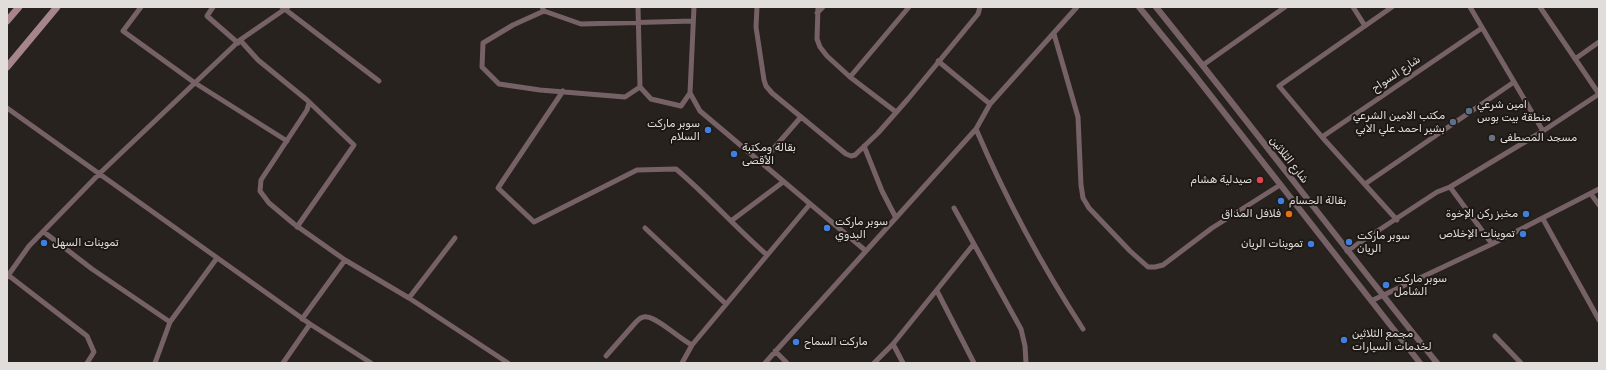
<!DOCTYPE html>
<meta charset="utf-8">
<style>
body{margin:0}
#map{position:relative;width:1606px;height:370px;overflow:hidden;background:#27221e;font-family:Rubik,sans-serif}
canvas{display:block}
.frame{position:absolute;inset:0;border:8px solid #e1dddb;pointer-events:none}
</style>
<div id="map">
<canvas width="1606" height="370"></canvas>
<div class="frame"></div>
</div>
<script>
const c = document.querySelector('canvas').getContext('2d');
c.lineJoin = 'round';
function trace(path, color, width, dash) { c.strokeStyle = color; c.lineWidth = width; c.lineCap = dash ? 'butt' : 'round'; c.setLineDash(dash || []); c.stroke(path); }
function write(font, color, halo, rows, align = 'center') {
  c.font = font + ' Rubik,Cairo,sans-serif'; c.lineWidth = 4; c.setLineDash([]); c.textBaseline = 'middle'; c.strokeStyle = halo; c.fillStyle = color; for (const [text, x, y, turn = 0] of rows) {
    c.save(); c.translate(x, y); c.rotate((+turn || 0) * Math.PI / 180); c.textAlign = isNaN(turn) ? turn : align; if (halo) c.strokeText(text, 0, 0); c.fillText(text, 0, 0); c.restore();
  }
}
trace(new Path2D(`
 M141 7 123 31 195 83 287 141
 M213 7 207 16 238 43
 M282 7 379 81
 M542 7 544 11 581 24 693 21
 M757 7 756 27 764 80 766 86 772 93 846 154 851 156 855 155 878 133 908 99 978 14 980 7
 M818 7 817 39 820 47 827 56 850 77 896 112
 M1353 7 1365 26
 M1392 7 1279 86 1322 137 1397 220
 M1470 7 1543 131
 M1540 7 1599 94
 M544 11 513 25 483 43 482 67 499 84 540 90 625 97 640 87 638 7
 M817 13 823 7
 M1054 34 1078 117 1081 185 1083 198 1089 208 1130 251 1148 267H1155L1163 265 1212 228 1280 185
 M240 40 288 7
 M1575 59 1599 42
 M938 61 990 104
 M1203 65 1285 7
 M850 77 909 7
 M640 87 651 99 681 106 690 93 694 7
 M563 91 498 188 534 222 637 170 676 169C708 196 735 227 767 255
 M690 93 700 111 866 251
 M309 103 307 110 261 180 260 191 269 203 294 224 345 260 409 298 508 363
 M7 108 310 324
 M976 129C1006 199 1042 266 1083 329
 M1322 137 1482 28
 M864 146 882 191 896 218
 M761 163 801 117
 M1365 184 1514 82
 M1450 187 1492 244
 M1591 194 1599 205
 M954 208 1021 329 1025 346 1026 363
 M1543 219 1599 320
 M731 221 783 182
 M645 228 726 304
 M44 232 92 269 170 322 155 363
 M1347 251 1437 192 1450 187 1543 131 1599 94
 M8 275 87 336 94 352 87 363
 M7 277 29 246 99 174 240 40 258 60 307 100 354 145 297 227
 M937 291 974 363
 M409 298 455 238
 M1371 301 1492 244 1599 189
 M302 319 345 260
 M170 322 217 258
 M1495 336 1521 363
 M893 344 903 363
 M775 351 787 363
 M606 356 636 322C639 319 642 316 647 317 658 318 680 339 692 345
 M283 363 310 324 371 363
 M682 363 692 345 810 204
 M765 363 976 129 990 104 1077 7
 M874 363 893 344 973 245`), '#766266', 5);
trace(new Path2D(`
 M1139 7 1193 73 1420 363
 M1156 7C1251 125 1342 245 1437 363`), '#766266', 6);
trace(new Path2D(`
 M7 21 19 7
 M7 67 57 7`), '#a6858c', 7);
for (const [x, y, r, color] of [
 [1469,111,4,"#5c6f8a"],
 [1453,122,4,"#5c6f8a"],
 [708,130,4,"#3f7fe0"],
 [1492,138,4,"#6b7280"],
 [734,154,4,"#3f7fe0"],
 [1260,180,4,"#e0444e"],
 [1281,201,4,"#3f7fe0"],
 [1289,214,4,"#e8710a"],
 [1526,214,4,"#3f7fe0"],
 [827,228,4,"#3f7fe0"],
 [1523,234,4,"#3f7fe0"],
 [1349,242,4,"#3f7fe0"],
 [44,243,4,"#3f7fe0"],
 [1311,244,4,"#3f7fe0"],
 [1386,285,4,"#3f7fe0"],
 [1344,340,4,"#3f7fe0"],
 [796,342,4,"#3f7fe0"]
]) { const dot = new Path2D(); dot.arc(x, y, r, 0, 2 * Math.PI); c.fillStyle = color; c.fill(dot); trace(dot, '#1d1814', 1.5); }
write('11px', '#e1dddb', '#1d1814', [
 ["شارع السواح",1396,74,-34],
 ["شارع الثلاثين",1289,160,52]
]);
write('11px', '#e1dddb', '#1d1814', [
 ["امين شرعي",1477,105],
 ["منطقة بيت بوس",1477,118],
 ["مكتب الامين الشرعي",1445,116,"right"],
 ["بشير احمد علي الابي",1445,129,"right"],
 ["سوبر ماركت",700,124,"right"],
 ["السلام",700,137,"right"],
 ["مسجد المصطفى",1500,138],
 ["بقالة ومكتبة",742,148],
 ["الأقصى",742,161],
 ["صيدلية هشام",1252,180,"right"],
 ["بقالة الحسام",1289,201],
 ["فلافل المذاق",1281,214,"right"],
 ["مخبز ركن الإخوة",1518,214,"right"],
 ["سوبر ماركت",835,222],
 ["البدوي",835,235],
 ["تموينات الإخلاص",1515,234,"right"],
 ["سوبر ماركت",1357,236],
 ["الريان",1357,249],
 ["تموينات السهل",52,243],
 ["تموينات الريان",1303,244,"right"],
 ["سوبر ماركت",1394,279],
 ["الشامل",1394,292],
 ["مجمع الثلاثين",1352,334],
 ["لخدمات السيارات",1352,347],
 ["ماركت السماح",804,342]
], 'left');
</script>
